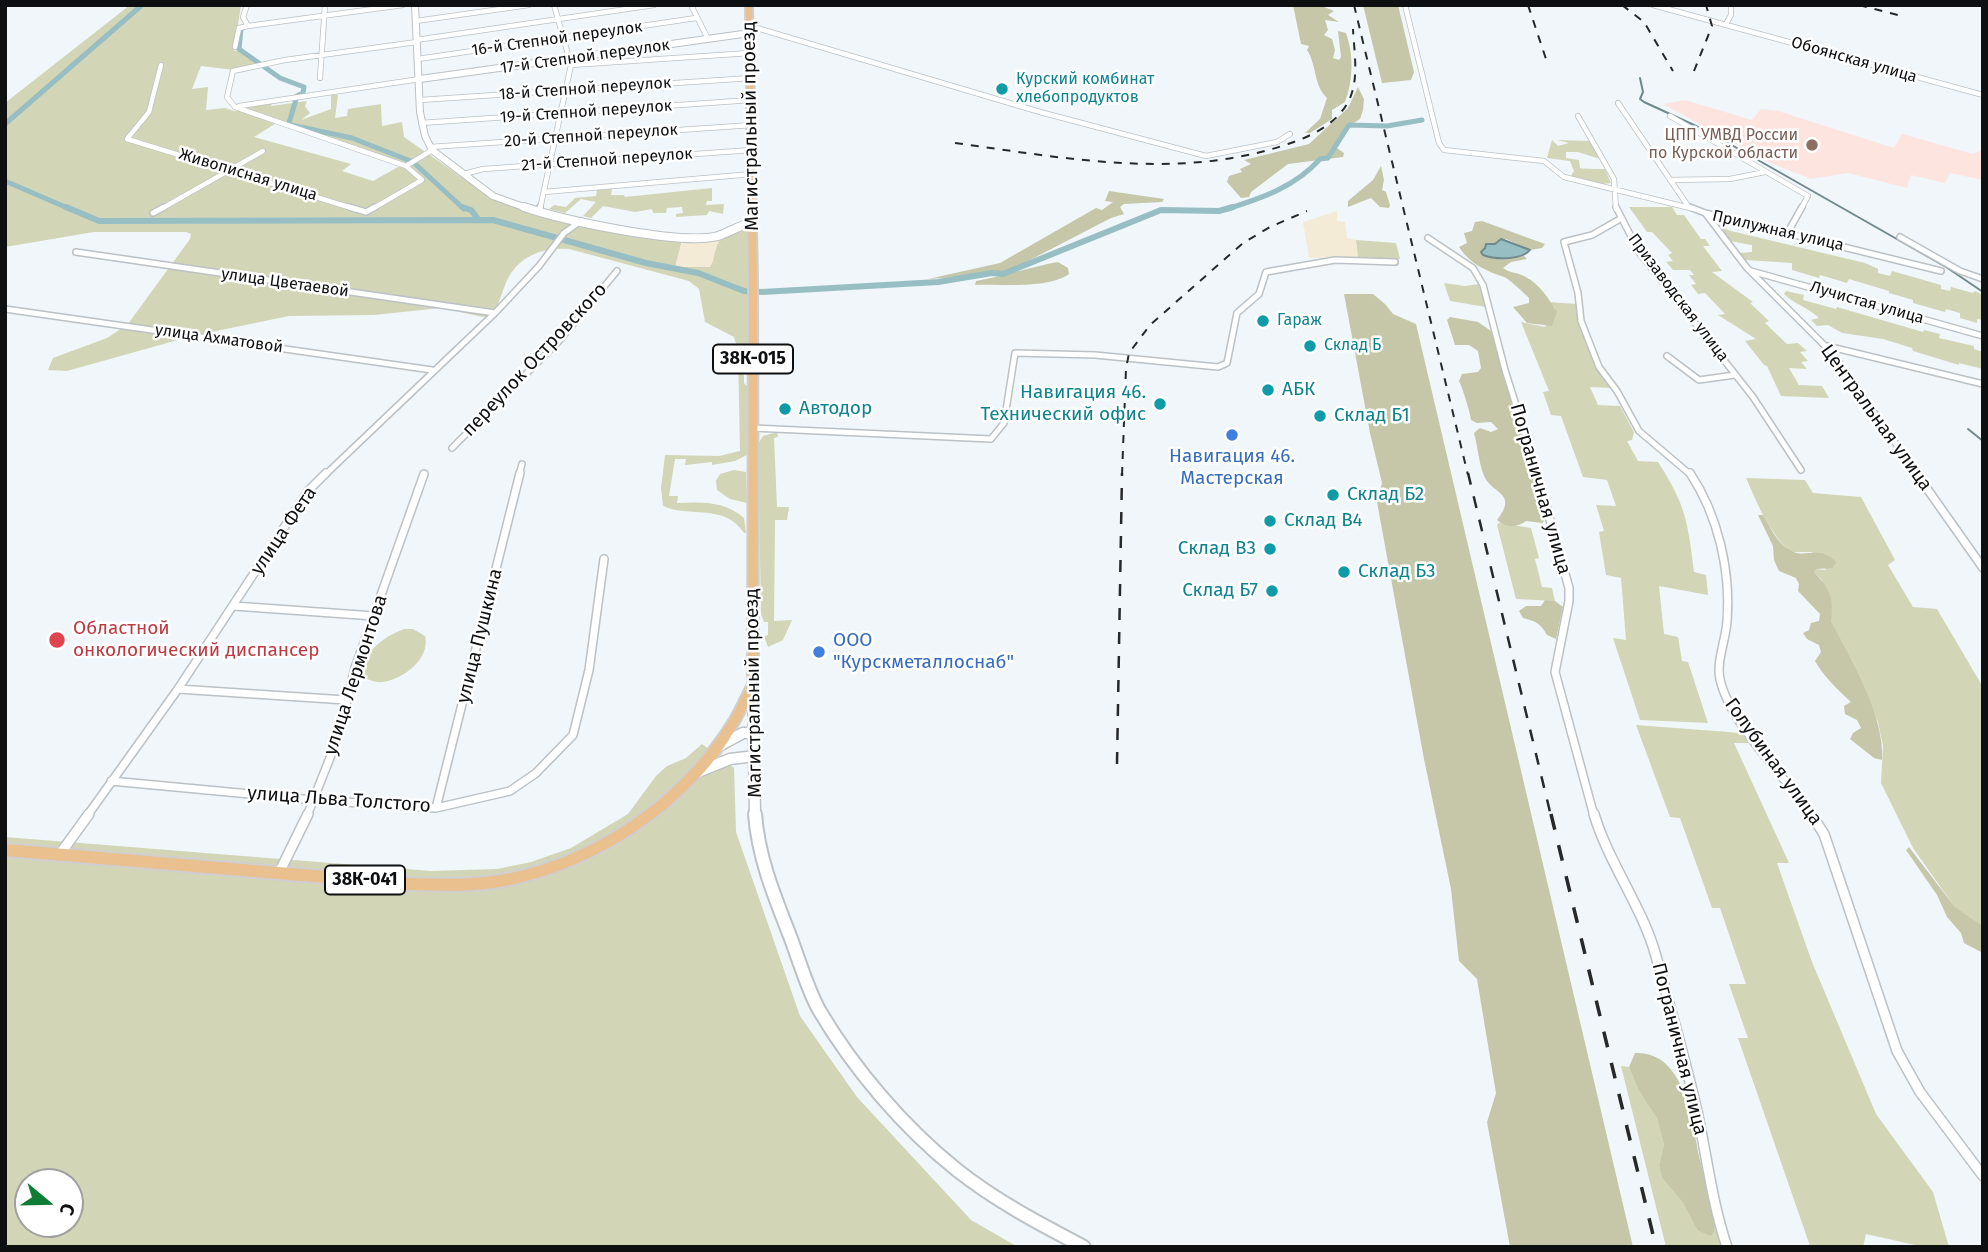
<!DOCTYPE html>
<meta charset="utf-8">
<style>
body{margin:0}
#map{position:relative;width:1988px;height:1252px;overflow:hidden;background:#f0f6fa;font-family:"Fira Sans",sans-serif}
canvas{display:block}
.frame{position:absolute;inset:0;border:7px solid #0e0f11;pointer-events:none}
.north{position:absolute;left:14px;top:1168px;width:70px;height:70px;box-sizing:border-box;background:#fff;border:2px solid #9f9fa0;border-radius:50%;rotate:109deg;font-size:19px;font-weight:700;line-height:28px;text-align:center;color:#0e0f11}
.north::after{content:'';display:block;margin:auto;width:24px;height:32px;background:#0d7d33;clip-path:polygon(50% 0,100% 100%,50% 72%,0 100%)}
</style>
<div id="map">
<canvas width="1988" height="1252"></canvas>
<div class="frame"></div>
<div class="north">С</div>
</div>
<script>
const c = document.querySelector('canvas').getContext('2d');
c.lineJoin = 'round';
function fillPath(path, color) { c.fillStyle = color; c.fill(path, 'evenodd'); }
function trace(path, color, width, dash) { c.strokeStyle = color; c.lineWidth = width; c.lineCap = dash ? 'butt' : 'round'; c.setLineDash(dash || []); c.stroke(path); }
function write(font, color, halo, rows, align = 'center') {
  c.font = font + ' "Fira Sans",sans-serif'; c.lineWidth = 5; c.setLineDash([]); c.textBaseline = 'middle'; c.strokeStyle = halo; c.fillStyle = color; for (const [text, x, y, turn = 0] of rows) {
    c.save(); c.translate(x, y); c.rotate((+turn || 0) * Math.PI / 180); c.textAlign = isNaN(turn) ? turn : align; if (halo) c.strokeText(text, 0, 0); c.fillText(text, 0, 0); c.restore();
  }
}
fillPath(new Path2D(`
 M1337 211V221L1345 222 1347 238 1356 240 1358 257 1309 258 1303 222Z
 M683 237 726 238 715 267H675Z`), '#f3ebd5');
fillPath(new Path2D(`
 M1685 100 1752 120 1761 109 1778 111 1894 148 1902 134 1973 154 1983 150V180L1950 173 1945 183 1911 175 1907 188 1848 173 1811 179 1768 162 1663 104Z`), '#fee4de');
fillPath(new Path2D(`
 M130 5H241L234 51 239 50 262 65 234 70 201 66 192 89 208 87 206 110 225 108 234 111 272 102 271 106 307 101 305 106 310 113 301 120 331 109V95H338L335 118 347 116 348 109 381 104 382 126 402 122 404 137 490 197 514 207 642 236V238L682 240 675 267H710C716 260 713 246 723 237 728 232 738 230 745 227L747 229 748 290 726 284 748 292 747 364 744 367V383L747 386V455L735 461 712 465V462L685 465 686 459H675L669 496H678L677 503C702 502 724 501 744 518L746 533H744C725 503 689 518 663 506L661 488 665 455 719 456 740 451 738 351 734 337 705 322 699 289 689 281 569 249C541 247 516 257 505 285 501 295 498 308 491 316L483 317 441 308 374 315 289 316 192 336 67 371 48 370 53 358 107 338 128 324 190 239 191 234 186 232H94L5 247V103ZM278 122 405 163 373 181 342 171 351 164 254 137Z
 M1552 140 1558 146 1569 143 1557 140 1590 141 1600 159 1578 152H1566V158L1579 160 1580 168C1582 169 1604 169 1605 169L1611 183 1603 184 1570 177 1574 171 1570 161 1547 158Z
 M712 188V201H707L706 205 724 204 723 214 709 211 707 215 676 217V214L683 213 682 207 667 208 666 213H653L652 209 635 212 603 206 591 218 583 216 596 202 581 199 565 213 549 209 554 205 566 207 575 198 596 196 597 190 612 189 611 195H624L625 197Z
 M1629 207H1672L1677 215H1684L1701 239H1705L1710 246H1703L1722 271 1712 272 1753 302 1750 303 1769 321 1765 323 1787 344 1798 343 1807 351 1800 352 1808 361 1801 362 1807 369 1789 368 1799 385 1822 386 1829 398 1781 396 1767 366 1764 365 1745 341 1756 339 1718 315 1725 314 1705 293 1698 294 1691 285 1696 284 1689 275H1694L1690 270H1673L1666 262 1673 261 1668 255 1672 253 1652 232H1647Z
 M1715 219 1726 221 1727 230 1865 263 1878 269V273L1890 276 1892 271 1941 285V289L1950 291 1951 287 1973 293 1975 291 1983 295V320L1977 319V323L1960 318V313L1946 309 1945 312 1913 303V300L1889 293V291L1849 279 1847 283 1820 275 1819 278 1792 270V263L1745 260 1739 253 1752 252V245L1730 241Z
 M1356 240 1396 243 1400 259 1358 257Z
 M1444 283 1465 286 1479 284 1486 307 1450 301Z
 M1786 291 1804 295 1803 300 1836 309 1837 307 1923 332 1924 330 1940 334 1939 338 1974 346V349L1983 352V369L1959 363V365L1913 351 1912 348 1883 339 1842 333 1828 325 1817 326 1811 320 1819 318C1808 307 1795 305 1784 294Z
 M1548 302 1576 304C1579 333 1593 364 1610 388L1590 387 1598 405 1620 406 1634 432 1632 440 1627 441 1638 461 1658 462C1686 505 1688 523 1694 572L1706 575 1708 595 1659 586 1664 634 1678 637 1682 661 1688 662 1708 723 1640 720 1613 638 1626 640 1621 578 1606 575 1599 532 1604 531 1596 505 1616 506 1607 480 1583 477 1561 416 1551 415 1543 392 1549 391 1521 322 1545 327 1555 308Z
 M777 432 778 437 774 438 777 507H789L787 520H775L774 621 792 620 783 640 768 647 764 636 768 635V622H764L761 614 758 444 763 436Z
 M734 470 746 472 747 503 730 499 717 490 716 481 720 474Z
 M1746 478 1805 480 1813 493 1861 497 1895 560 1888 565 1913 607 1937 609 1980 682 1983 689V926L1954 906 1913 848 1881 783 1883 746 1878 722 1831 621 1822 580 1814 572 1815 569 1826 570 1812 552H1791C1769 533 1758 505 1746 478Z
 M1499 523 1531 528 1539 558 1535 559 1542 587 1552 588 1555 601 1516 599 1497 525Z
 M404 629H413L425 636C431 659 402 680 382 682 376 683 370 680 365 678L364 659C376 644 386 636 404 629Z
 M1636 725 1741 733 1749 743H1734L1789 863H1777L1812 962 1876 1114 1933 1192 1949 1247H1924L1866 1234 1863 1247 1810 1246 1738 1038H1748L1729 984H1746L1720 908H1712L1680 818 1670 817Z
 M702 744 734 768 736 832 800 1016 857 1097 971 1220 1018 1247H5V837L431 871 497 869 531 862 571 848 628 814 656 776 667 766 686 758ZM28 1182H70V1224H28Z
 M1621 1066 1629 1067 1638 1089 1657 1119 1664 1145 1659 1165 1662 1178 1683 1203 1697 1230 1714 1232 1715 1226 1723 1247H1666Z`), '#d3d5b7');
fillPath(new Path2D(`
 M1293 5H1319L1334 11 1328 15 1339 22 1325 20 1328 30 1324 35 1332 39 1335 50 1333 58 1339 60 1341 57 1338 31 1346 33C1354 55 1353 81 1345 102L1332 110V119L1310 133H1305L1320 119 1327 98C1313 85 1317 65 1307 50L1309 46 1301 44Z
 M1363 5H1398L1414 72 1411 80 1382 83Z
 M1358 87 1364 99 1363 110 1360 119 1347 127 1334 146 1344 153 1343 157 1288 164 1251 192 1249 197 1241 198 1227 182 1229 176 1242 172 1240 169 1251 164 1244 160 1309 144 1348 108Z
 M1381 166 1384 180 1382 190 1386 192 1390 205 1389 208 1380 207 1371 198 1348 207V201L1373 180Z
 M1109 191 1164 199 1162 202 1124 204 1120 207 1124 214 1111 218 1003 274 928 279 1000 263 1096 208 1102 210 1113 202 1105 201Z
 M1482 221 1545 244 1542 248 1530 250 1506 239 1495 244 1490 243 1483 255 1497 259 1524 256 1527 259 1511 262 1503 268C1509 273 1516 272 1524 276 1540 284 1548 298 1557 312L1552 326 1527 323 1513 307 1529 303V298C1525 294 1508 278 1504 277 1486 271 1470 264 1459 247L1467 243 1464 233 1472 231 1475 222Z
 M1058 262 1068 268 1069 274C1049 289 1000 284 975 285L976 281C1004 276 1030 267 1058 262Z
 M1344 294H1373L1385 304 1393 314 1416 324 1633 1247H1510L1487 1122 1496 1093 1477 979 1459 961 1451 889 1424 759 1377 502 1382 483 1370 433Z
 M1450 317 1478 322 1491 331 1515 413V425L1525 441 1545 514 1543 523 1526 521C1517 528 1506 528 1497 520 1518 494 1494 494 1485 478 1479 466 1478 447 1474 433L1480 428 1491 432 1498 429 1491 422 1477 423 1471 420C1471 415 1462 386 1459 381L1462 374 1478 372 1481 368 1478 351 1469 345H1455L1447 320Z
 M1758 515H1763C1770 527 1777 543 1790 550 1805 560 1819 544 1836 562L1833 568 1816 569 1814 572C1830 589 1834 598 1831 621 1851 661 1885 715 1882 760L1874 758 1850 739 1853 733 1861 728 1857 720 1845 714 1844 706 1851 702C1838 690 1824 677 1815 661L1821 652 1819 645 1807 639 1803 633 1809 630 1811 623 1819 621 1820 614 1798 591 1799 584 1796 578 1779 571 1774 560 1773 546Z
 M1545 600 1555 601 1563 607 1556 639 1547 635C1541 624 1536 621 1523 618L1519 611 1526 606H1541Z
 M1909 847 1954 906 1983 926V953L1964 943 1961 933 1947 917 1937 895 1906 850Z
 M1635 1053C1685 1051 1692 1121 1699 1156 1705 1179 1710 1202 1715 1226L1714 1232 1711 1236 1697 1230 1683 1203 1662 1178 1659 1165 1664 1145 1657 1119 1638 1089 1629 1067Z`), '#c5c7a8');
const water = new Path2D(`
 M1501 239 1530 250C1522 260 1496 260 1483 255L1481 252 1485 248 1486 244H1495Z`);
fillPath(water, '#97bec3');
trace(water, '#6e8a8e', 2);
trace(new Path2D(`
 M1640 78 1643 92 1640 99 1644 102 1707 131 1946 267 1983 292
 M1968 429 1983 441`), '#6e8a8e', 2);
trace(new Path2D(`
 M241 29 239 49 280 78 304 87 303 93 297 96 289 123 291 125 352 138 413 162 464 209
 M5 124 142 5
 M5 181 70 209
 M1227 209C1262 198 1295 187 1320 159L1328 158 1349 125 1387 126 1422 120`), '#97bec3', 5);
trace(new Path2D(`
 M66 207 99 221 493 220 646 263 698 273 744 291 762 292 938 282 992 273 1003 274 1161 210 1219 211 1233 207
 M462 207 471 210 478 219`), '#97bec3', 6);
const streetFar3 = new Path2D(`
 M691 5 708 39
 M1405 5 1439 143 1444 150 1544 161 1564 177 1694 209
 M1653 5 1983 95
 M416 21 529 5
 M1726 24 1731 15V5
 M248 26 403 5
 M750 26 1040 112 1206 156 1277 142 1290 134
 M416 40 654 5
 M235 47 239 28 248 26 243 17 247 5
 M418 59 696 18
 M161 65 149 112 127 139 355 209
 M571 65 750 53
 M320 78 325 5
 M420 100 751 78
 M1618 103 1688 206
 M239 106 420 79
 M235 107 227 97 233 71 285 60 417 42
 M235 107 406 166 432 150
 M1578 116 1614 179 1616 209
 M1670 116 1808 196 1801 209
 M421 123 751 100
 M430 147 752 125
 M464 174 483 169 752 150
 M1670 180 1730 179 1765 172
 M544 192 752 174
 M161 209 263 151
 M372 209 422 180 406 166
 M540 209 571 65 554 5`);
const streetFar2 = new Path2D(`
 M349 207 366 212 375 207
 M1616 207 1639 252 1753 397 1801 470
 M1690 207 1705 213 1941 271
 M539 212 540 207
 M153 213 164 207
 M1706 214 1747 268 1833 354 1918 475
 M1620 219 1592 235 1564 242 1578 293 1581 321 1599 367 1617 391 1639 431 1691 475
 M1788 232 1802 207
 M1900 237 1960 271 1983 279
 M1428 238 1473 268 1483 285 1505 370 1538 475
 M76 252 495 313
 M1751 271 1983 336
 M5 309 432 370
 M1827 346 1983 384
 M1667 356 1699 380 1735 375
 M753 428 991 439 1004 423 1015 353 1095 355 1218 367 1227 363 1237 313 1259 294 1266 272 1335 260 1395 262
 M452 448 559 341 617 271
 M325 475 495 313 539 266 564 233 581 221
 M519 475 522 464`);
const streetFar1 = new Path2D(`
 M1537 473 1569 588V601L1555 672 1594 816
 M1690 473C1718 515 1731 571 1727 621 1726 639 1716 662 1720 679 1729 723 1786 777 1812 816
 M1916 473 1983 568
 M234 606 374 616
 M178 689 346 700
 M111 781 314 800 436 808 510 791 536 773 573 735 589 670 604 559
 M436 808 520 473
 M87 816 178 689 308 491 326 473
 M307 816 337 740 355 668 424 474`);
const street = new Path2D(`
 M1594 814C1609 864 1642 906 1656 956 1670 1007 1685 1059 1697 1111 1707 1157 1712 1203 1727 1247
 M1811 814 1824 834 1897 1051 1920 1092 1983 1176
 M60 854 89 814
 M279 873 308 814`);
const secondaryFar3 = new Path2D(`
 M415 5 420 112 425 136 432 150 493 196 529 209
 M420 79 750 33`);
const secondaryFar2 = new Path2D(`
 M524 207C562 220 682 246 718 236 730 232 740 225 753 222`);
const secondaryFar1 = new Path2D(`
 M753 684 755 816
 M719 746 743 733H754
 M698 772 730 759 755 756`);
const secondary = new Path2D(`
 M755 814C758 855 773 893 788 931 798 956 806 986 819 1010 854 1069 903 1127 957 1170 996 1201 1040 1224 1084 1247`);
const primary = new Path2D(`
 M746 5H752L757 283 758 684C746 710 734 735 716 758 663 824 583 872 500 887 470 892 439 891 409 890L5 856V844L409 878C439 879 470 880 500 875 592 860 682 798 731 717 737 707 742 695 748 684L749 283Z`);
trace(streetFar3, '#bbc1c5', 6);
trace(streetFar2, '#bbc1c5', 8);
trace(streetFar1, '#bbc1c5', 10);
trace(street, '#bbc1c5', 12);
trace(secondaryFar3, '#bbc1c5', 8);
trace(secondaryFar2, '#bbc1c5', 10);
trace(secondaryFar1, '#bbc1c5', 13);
trace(secondary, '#bbc1c5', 16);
trace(primary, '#cfcfcf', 4);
trace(streetFar3, '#fff', 4.5);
trace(streetFar2, '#fff', 5);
trace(streetFar1, '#fff', 7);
trace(street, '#fff', 9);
trace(secondaryFar3, '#fff', 6);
trace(secondaryFar2, '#fff', 8);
trace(secondaryFar1, '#fff', 10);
trace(secondary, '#fff', 12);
fillPath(primary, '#e9c08e');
trace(new Path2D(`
 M1354 5 1468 475
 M1528 5 1546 59
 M1622 5 1644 22 1673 71
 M1859 5 1902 16
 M1694 71 1712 26 1706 5
 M955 143C1066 158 1179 181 1288 144 1312 136 1339 123 1350 98 1359 77 1354 51 1353 29
 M1122 475 1126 369 1129 353 1150 325 1243 243 1270 227 1307 211`), '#27282a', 2, [8, 8]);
trace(new Path2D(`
 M1468 473 1551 816
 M1117 764 1122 473`), '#27282a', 2.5, [12, 12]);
trace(new Path2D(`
 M1551 814 1656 1247`), '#27282a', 3.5, [16, 16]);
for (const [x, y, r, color] of [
 [1002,89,7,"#0f9aa8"],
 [1812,145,7,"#8d6e63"],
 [1263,321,7,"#0f9aa8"],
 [1310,346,7,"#0f9aa8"],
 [1268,390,7,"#0f9aa8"],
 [1160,404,7,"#0f9aa8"],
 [785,409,7,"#0f9aa8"],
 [1320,416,7,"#0f9aa8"],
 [1232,435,7,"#3f7fe0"],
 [1333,495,7,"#0f9aa8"],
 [1270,521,7,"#0f9aa8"],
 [1270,549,7,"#0f9aa8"],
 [1344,572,7,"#0f9aa8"],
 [1272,591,7,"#0f9aa8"],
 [57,640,9,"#e0444e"],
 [819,652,7,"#3f7fe0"]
]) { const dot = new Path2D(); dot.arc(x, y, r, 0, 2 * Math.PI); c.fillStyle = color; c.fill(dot); trace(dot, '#fff', 2.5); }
write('16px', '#0e0f11', '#fff', [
 ["16-й Степной переулок",557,39,-8],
 ["17-й Степной переулок",585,57,-8],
 ["Обоянская улица",1854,60,16],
 ["18-й Степной переулок",585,89,-4],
 ["19-й Степной переулок",586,112,-4],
 ["20-й Степной переулок",591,136,-4],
 ["21-й Степной переулок",607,160,-4],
 ["Живописная улица",248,175,17],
 ["Прилужная улица",1778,231,13],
 ["улица Цветаевой",285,283,8],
 ["Призаводская улица",1678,298,53],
 ["Лучистая улица",1867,303,16],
 ["улица Ахматовой",219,339,8]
]);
write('16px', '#0d838f', '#fff', [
 ["Курский комбинат",1016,80],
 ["хлебопродуктов",1016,98],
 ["Гараж",1277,321],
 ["Склад Б",1324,346]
], 'left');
write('16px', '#785e54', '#fff', [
 ["ЦПП УМВД России",1798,136],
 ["по Курской области",1798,154]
], 'right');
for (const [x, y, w] of [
 [753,359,80],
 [365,880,80]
]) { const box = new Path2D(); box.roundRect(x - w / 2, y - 14.5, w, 29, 5); c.fillStyle = '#fff'; c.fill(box); trace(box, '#0e0f11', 2); }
write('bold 18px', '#0e0f11', null, [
 ["38К-015",753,359],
 ["38К-041",365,880]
]);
write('19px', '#0e0f11', '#fff', [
 ["Магистральный проезд",751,126,-91],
 ["переулок Островского",535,360,-47],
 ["Центральная улица",1876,418,54],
 ["Пограничная улица",1540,489,74],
 ["улица Фета",284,531,-56],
 ["улица Пушкина",480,636,-76],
 ["улица Лермонтова",356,675,-72],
 ["Магистральный проезд",754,693,-91],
 ["Голубиная улица",1773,762,54],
 ["улица Льва Толстого",339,800,4],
 ["Пограничная улица",1679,1049,76]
]);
write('19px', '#0d838f', '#fff', [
 ["АБК",1282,390],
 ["Навигация 46.",1146,393,"right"],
 ["Технический офис",1146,415,"right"],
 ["Автодор",799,409],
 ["Склад Б1",1334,416],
 ["Склад Б2",1347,495],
 ["Склад В4",1284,521],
 ["Склад В3",1256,549,"right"],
 ["Склад Б3",1358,572],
 ["Склад Б7",1258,591,"right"]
], 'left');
write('19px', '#366cbe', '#fff', [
 ["Навигация 46.",1232,457],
 ["Мастерская",1232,479],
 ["ООО",833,641,"left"],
 ["\"Курскметаллоснаб\"",833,663,"left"]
]);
write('19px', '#be3a42', '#fff', [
 ["Областной",73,629],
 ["онкологический диспансер",73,651]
], 'left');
</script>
